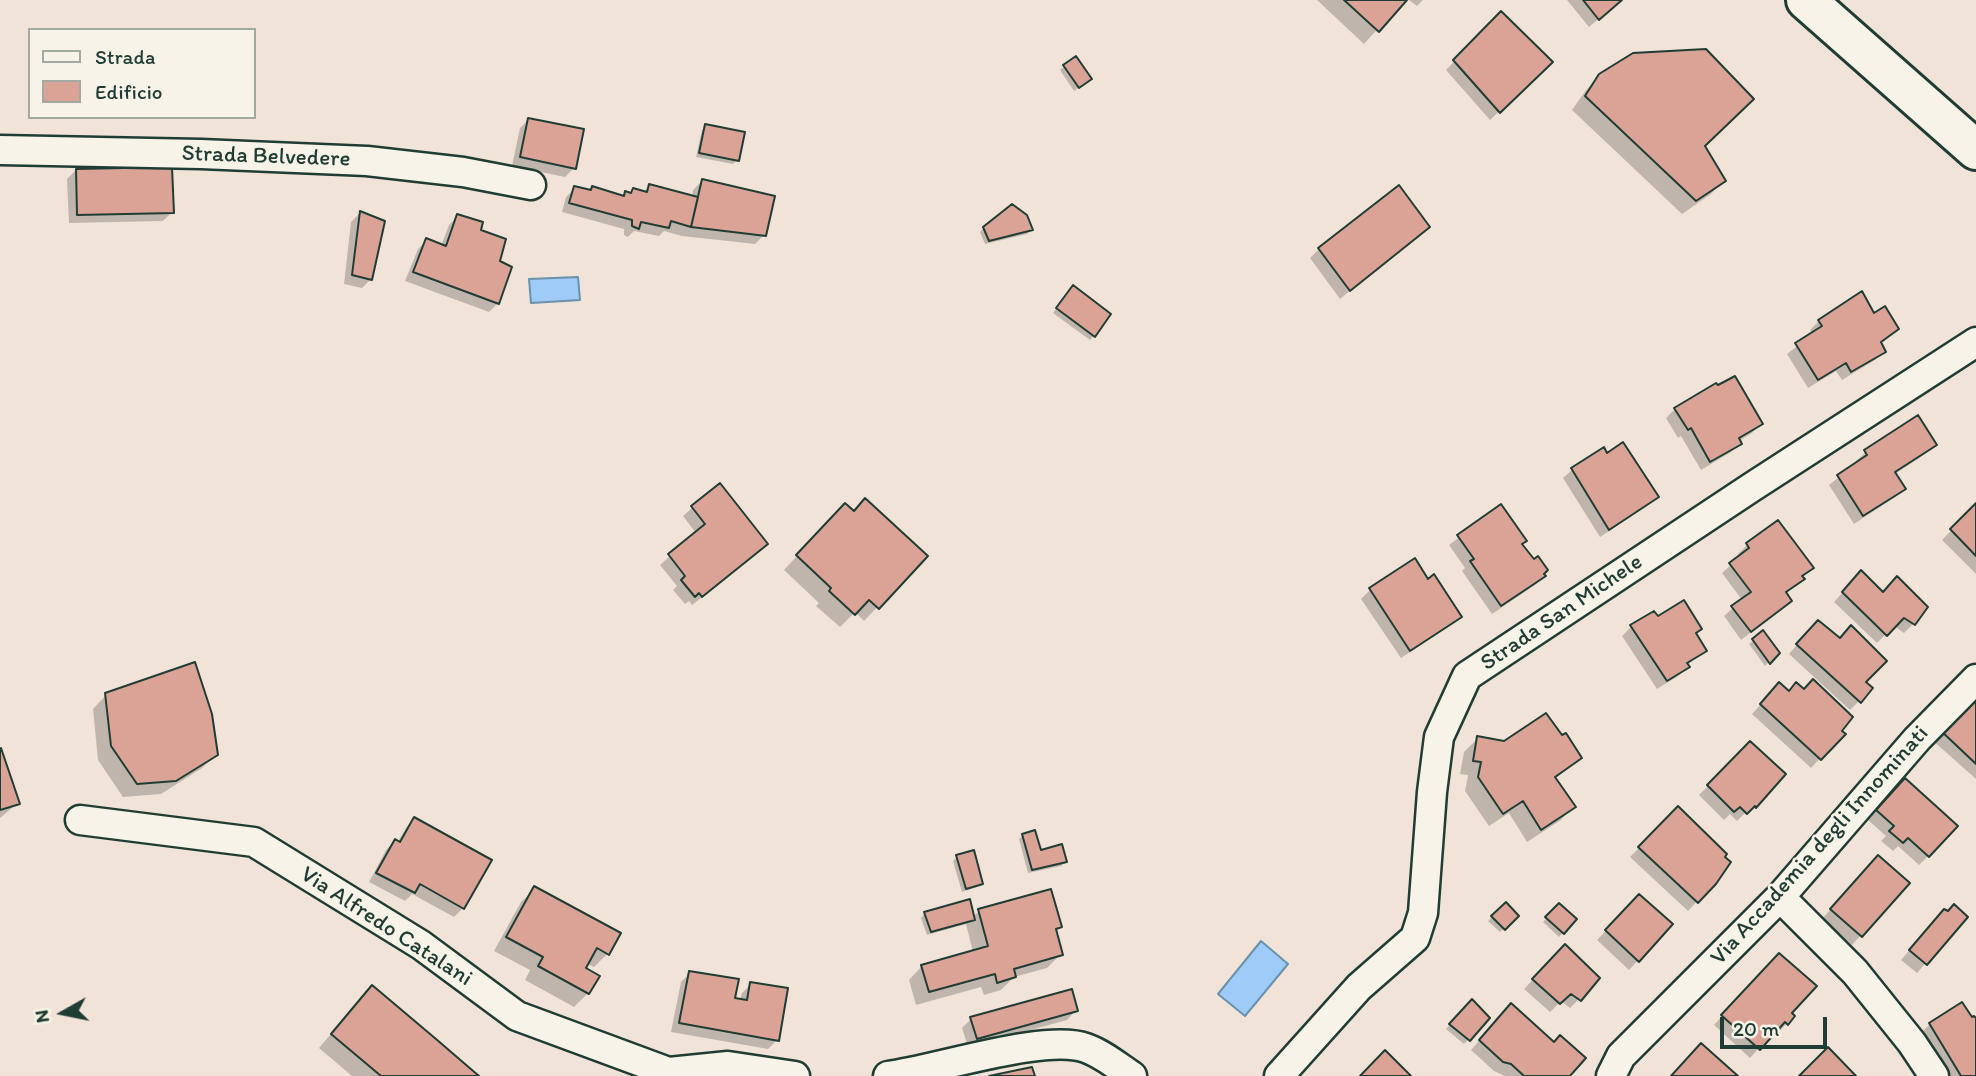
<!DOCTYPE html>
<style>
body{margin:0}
#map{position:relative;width:1976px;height:1076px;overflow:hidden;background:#f1e3d8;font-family:Itim,sans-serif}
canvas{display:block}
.legend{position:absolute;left:28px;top:28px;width:228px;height:91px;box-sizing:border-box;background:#f7f3e8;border:2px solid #a1aaa0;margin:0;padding:9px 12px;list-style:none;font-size:21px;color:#1f3d34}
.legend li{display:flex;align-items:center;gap:14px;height:35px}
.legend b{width:35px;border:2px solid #a1aaa0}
.north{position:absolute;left:28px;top:978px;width:70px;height:70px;-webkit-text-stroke:5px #f7f3e8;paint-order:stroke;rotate:261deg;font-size:19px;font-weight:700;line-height:28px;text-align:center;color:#1f3d34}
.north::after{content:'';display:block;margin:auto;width:24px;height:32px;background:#1f3d34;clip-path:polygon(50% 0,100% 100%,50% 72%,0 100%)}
.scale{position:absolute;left:1720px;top:1017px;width:107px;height:32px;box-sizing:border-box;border:4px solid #1f3d34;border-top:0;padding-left:9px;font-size:21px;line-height:24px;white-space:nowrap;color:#1f3d34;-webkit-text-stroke:5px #f7f3e8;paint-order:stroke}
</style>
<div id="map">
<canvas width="1976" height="1076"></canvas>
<ul class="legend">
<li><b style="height:9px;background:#f7f3e8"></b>Strada</li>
<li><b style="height:19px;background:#dba396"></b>Edificio</li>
</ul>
<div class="north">N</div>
<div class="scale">20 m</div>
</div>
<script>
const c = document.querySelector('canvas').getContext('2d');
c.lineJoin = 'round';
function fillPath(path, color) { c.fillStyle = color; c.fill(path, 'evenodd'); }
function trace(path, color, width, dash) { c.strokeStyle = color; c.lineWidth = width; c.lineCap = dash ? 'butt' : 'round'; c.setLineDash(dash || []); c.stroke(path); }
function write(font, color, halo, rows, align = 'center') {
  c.font = font + ' Itim,sans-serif'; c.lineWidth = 5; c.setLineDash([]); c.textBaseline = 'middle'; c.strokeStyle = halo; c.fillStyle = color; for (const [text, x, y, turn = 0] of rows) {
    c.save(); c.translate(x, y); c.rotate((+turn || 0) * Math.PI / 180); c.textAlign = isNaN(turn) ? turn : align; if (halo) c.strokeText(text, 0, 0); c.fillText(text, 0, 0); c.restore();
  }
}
const water = new Path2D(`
 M578 277 580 300 531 303 529 279Z
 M1261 941 1288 964 1245 1016 1218 994Z`);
fillPath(water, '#9ecbf8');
trace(water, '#6b92aa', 2);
fillPath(new Path2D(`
 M1317 0H1404L1364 44Z
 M1409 0H1423L1417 6Z
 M1567 0H1621L1589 27Z
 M1501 13 1551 62 1490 120 1446 70Z
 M1065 66 1086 83 1074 91 1060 70Z
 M1600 76 1703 146 1724 180 1711 194 1682 214 1572 110 1586 90Z
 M529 119 574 168 565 177 512 166 520 128Z
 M706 126 737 160 733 164 696 157 702 130Z
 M76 170 172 212 163 221 69 223 67 179Z
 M702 181 764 235 755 244 682 236 664 231 659 236 634 231 628 237 624 235V229L562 212 566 197 575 188 590 191 593 188 622 197 634 190 643 192 650 186 692 197 693 190Z
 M360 213 371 279 362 288 344 284 351 222Z
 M458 216 479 232 497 262 498 303 489 312 405 281 418 249 427 240 441 246 449 225Z
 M1428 227 1340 299 1310 258 1319 249Z
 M984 228 1031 230 1027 234 985 244 980 232Z
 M1069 291 1094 336 1090 340 1053 313Z
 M1873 315 1897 329 1880 343 1884 351 1875 360 1842 380 1836 371 1808 388 1787 354 1813 334 1810 330 1819 321Z
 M1675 409 1760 424 1752 433 1739 441 1740 443 1731 452 1701 470 1681 436 1678 438 1666 418Z
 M1934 445 1925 454 1895 474 1904 488 1895 497 1854 524 1829 485 1857 463 1856 461 1866 452Z
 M1603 449 1607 455 1656 497 1647 506 1600 537 1563 478 1572 470Z
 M1976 505V574L1942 540Z
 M1500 506 1521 545 1544 576 1535 585 1492 614 1462 571 1465 568 1449 545Z
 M692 508 757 553 692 605 689 601 685 604 673 590 677 586 660 565 696 533 683 516Z
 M853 513 925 556 864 621 855 612 840 627 816 606 819 603 784 570 831 519Z
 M1777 522 1811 568 1785 594 1781 609 1741 640 1724 616 1742 600 1722 573 1740 557 1738 554 1747 545Z
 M1428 581 1460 616 1451 625 1401 658 1361 599 1370 590Z
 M1852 582 1913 624 1904 633 1894 626 1877 643 1834 602Z
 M1653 613 1657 619 1694 634 1705 651 1687 665 1678 676 1657 689 1622 636 1631 627Z
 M1809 631 1839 640 1864 682 1859 701 1850 710 1789 654Z
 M1763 633 1777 653 1765 666 1749 644Z
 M1779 684 1843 734 1811 768 1752 714Z
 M1976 691V779L1931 739Z
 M106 695 216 754 202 768 161 794 123 797 98 760 93 709Z
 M1478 738 1580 758 1555 779 1574 806 1561 820 1527 842 1509 813 1489 826 1465 791 1468 775 1460 774 1464 752Z
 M1750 744 1783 774 1746 815 1745 813 1737 821 1730 814 1724 820 1699 795Z
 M0 751 18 803 0 818Z
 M1896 789 1928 856 1919 865 1898 846 1893 851 1881 841 1886 836 1868 820Z
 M1678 809 1714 883 1688 911 1630 857Z
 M415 819 463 908 454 917 412 894 405 901 369 882 386 850 395 841 397 843 406 828Z
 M1023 835 1040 852 1066 862 1061 866 1028 873 1019 839Z
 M957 857 981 883 977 887 962 892 953 861Z
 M1869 866 1907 883 1852 945 1822 919Z
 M535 889 607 954 594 967 586 963 583 968 597 976 588 993 574 1007 525 980 530 970 494 951 521 902Z
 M1639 896 1671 925 1629 970 1597 940Z
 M1506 904 1516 916 1500 932 1488 921Z
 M1559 906 1575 919 1559 937 1543 922Z
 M979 911 1060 927 1055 932 1061 954 1047 968 1014 977 1001 990 984 995 981 987 916 1005 909 980 922 966 973 952 966 924 927 935 921 918 925 913 973 917Z
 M1966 917 1917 973 1901 960 1935 921Z
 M1565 946 1579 999 1570 1008 1561 1001 1550 1012 1524 989Z
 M1770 964 1793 1016 1778 1033 1775 1030 1750 1058 1714 1025Z
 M690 973 733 999 740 1000 742 993 751 984 777 1040 768 1049 671 1032 681 982Z
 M359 1001 476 1076H352L319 1048Z
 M1472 1001 1488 1018 1464 1044 1446 1029Z
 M1076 1010 1067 1020 968 1047 962 1028 971 1019Z
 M1502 1014 1554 1044 1568 1076H1505L1494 1071 1471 1050Z
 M1976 1022V1076H1947L1921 1033 1930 1024Z`), '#0003');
const building = new Path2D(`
 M1344 0H1407L1379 32Z
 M1583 0H1622L1599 20Z
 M1501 11 1553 62 1500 113 1453 60Z
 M1706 49 1754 99 1705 146 1726 181 1696 201 1585 96 1599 74 1633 53Z
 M1076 56 1092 79 1079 88 1063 65Z
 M528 118 584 129 576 169 520 157Z
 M705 124 745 132 739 161 699 153Z
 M172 167 174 213 77 215 76 169Z
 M702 179 775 196 766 236 691 227Z
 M649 184 698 197 691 227 671 221 669 228 641 222 639 229 632 226V220L569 203 574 186 591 190 592 186 624 196 625 191 631 193 633 188 647 192Z
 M1399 185 1430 227 1350 291 1318 248Z
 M1012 204 1027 215 1033 230 989 241 983 227Z
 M360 211 385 221 372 280 352 275Z
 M457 214 483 222 481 230 506 239 500 261 512 267 499 304 413 272 426 238 446 246Z
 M1073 285 1111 314 1095 337 1056 308Z
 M1862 291 1874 313 1885 306 1899 329 1881 342 1886 352 1851 372 1846 363 1818 380 1795 343 1822 326 1818 320Z
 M1735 376 1763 424 1739 438 1742 444 1710 462 1691 428 1688 430 1674 408 1716 383 1718 385Z
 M1918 415 1937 445 1895 472 1906 489 1863 516 1837 475 1867 455 1864 450Z
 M1623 442 1659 497 1609 530 1571 468 1604 447 1607 453Z
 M720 483 768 544 702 597 699 593 695 597 681 580 685 576 668 554 705 524 691 506Z
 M865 498 928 556 879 609 869 600 855 615 829 591 831 588 796 555 845 503 854 511Z
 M1976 503V556L1950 529Z
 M1501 504 1527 541 1522 544 1534 559 1538 556 1548 570 1544 574 1546 576 1501 606 1470 561 1474 559 1457 535Z
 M1778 520 1814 568 1802 576 1805 579 1786 592 1792 601 1751 632 1731 606 1751 592 1729 563 1749 548 1746 543Z
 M1415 558 1428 579 1434 574 1462 617 1410 651 1369 588Z
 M1861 570 1883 592 1897 576 1928 607 1915 625 1904 618 1887 636 1842 592Z
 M1684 600 1702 629 1696 633 1707 651 1687 663 1690 667 1667 681 1630 625 1654 611 1658 616Z
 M1818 620 1840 638 1851 625 1887 661 1866 682 1873 688 1861 703 1796 644Z
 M1763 630 1780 653 1770 664 1752 639Z
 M195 662 212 714 218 755 176 781 137 784 111 746 105 693Z
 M1813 679 1853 717 1842 731 1846 734 1821 760 1760 704 1779 682 1789 691 1796 682 1804 689Z
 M1976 689V764L1939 729Z
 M1546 713 1562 735 1566 733 1582 758 1555 777 1576 807 1541 830 1523 801 1503 814 1478 777 1481 762 1473 761 1477 736 1504 741Z
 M1750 741 1786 774 1756 808 1755 806 1747 814 1740 807 1734 812 1707 785Z
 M1 748 20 804 0 810V749Z
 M1905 778 1958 826 1929 857 1908 838 1903 843 1889 831 1894 826 1876 810Z
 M1678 806 1727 854 1725 857 1731 862 1716 884 1698 903 1638 847Z
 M414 817 492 860 464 909 420 884 415 893 376 873 395 839 400 842Z
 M1035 830 1041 850 1062 844 1067 862 1032 870 1022 834Z
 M974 850 983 884 966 889 956 855Z
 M1878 855 1910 883 1862 937 1830 909Z
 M534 886 621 933 609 955 597 948 586 968 600 976 589 994 538 966 543 957 506 937Z
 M1051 889 1062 927 1056 929 1063 955 1014 969 1016 977 997 983 995 974 929 992 921 965 988 946 978 909Z
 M1639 894 1673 924 1639 962 1605 930Z
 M970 899 975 920 931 932 924 912Z
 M1506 902 1519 916 1505 930 1491 916Z
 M1559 903 1577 919 1564 934 1545 917Z
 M1954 904 1968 917 1927 965 1909 950 1944 909 1948 911Z
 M1565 944 1600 978 1581 1001 1571 994 1560 1004 1532 979Z
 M1779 953 1817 986 1792 1013 1795 1016 1788 1025 1785 1022 1760 1050 1721 1015Z
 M689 971 739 979 735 998 747 1000 750 982 788 988 779 1041 679 1023Z
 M372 985 436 1039 479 1076H381L331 1034Z
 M1072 989 1078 1011 977 1039 970 1017Z
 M1472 999 1490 1018 1470 1041 1449 1024Z
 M1962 1002 1972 1017 1974 1016 1976 1018V1076H1961L1929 1023Z
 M1511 1003 1554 1042 1560 1035 1586 1058 1570 1076H1524L1511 1064 1503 1062 1479 1040Z
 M1701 1043 1738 1076H1671Z
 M1828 1047 1856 1076H1799Z
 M1385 1050 1411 1076H1360Z
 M1032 1067 1035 1076H989Z`);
fillPath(building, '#dba396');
trace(building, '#1f3d34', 2);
const street = new Path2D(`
 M0 150 201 154 367 161 463 172 531 185
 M80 820 254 842 421 945 517 1016 679 1076
 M1780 897 1855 972 1912 1043 1934 1076
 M669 1072 728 1066 795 1076
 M888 1076C935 1070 1046 1033 1086 1048 1103 1054 1117 1066 1132 1076
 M1279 1076 1359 987 1415 938 1423 913 1432 792 1439 737 1467 676 1752 487 1976 342
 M1611 1076 1621 1056 1780 897 1917 739 1976 679`);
const secondary = new Path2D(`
 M1806 0 1976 150`);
trace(street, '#1f3d34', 33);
trace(secondary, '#1f3d34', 44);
trace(street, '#f7f3e8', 28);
trace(secondary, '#f7f3e8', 38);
write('23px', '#1f3d34', '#f7f3e8', [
 ["Strada Belvedere",266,157,2],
 ["Strada San Michele",1562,613,-34],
 ["Via Accademia degli Innominati",1820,846,-48],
 ["Via Alfredo Catalani",386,927,33]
]);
</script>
